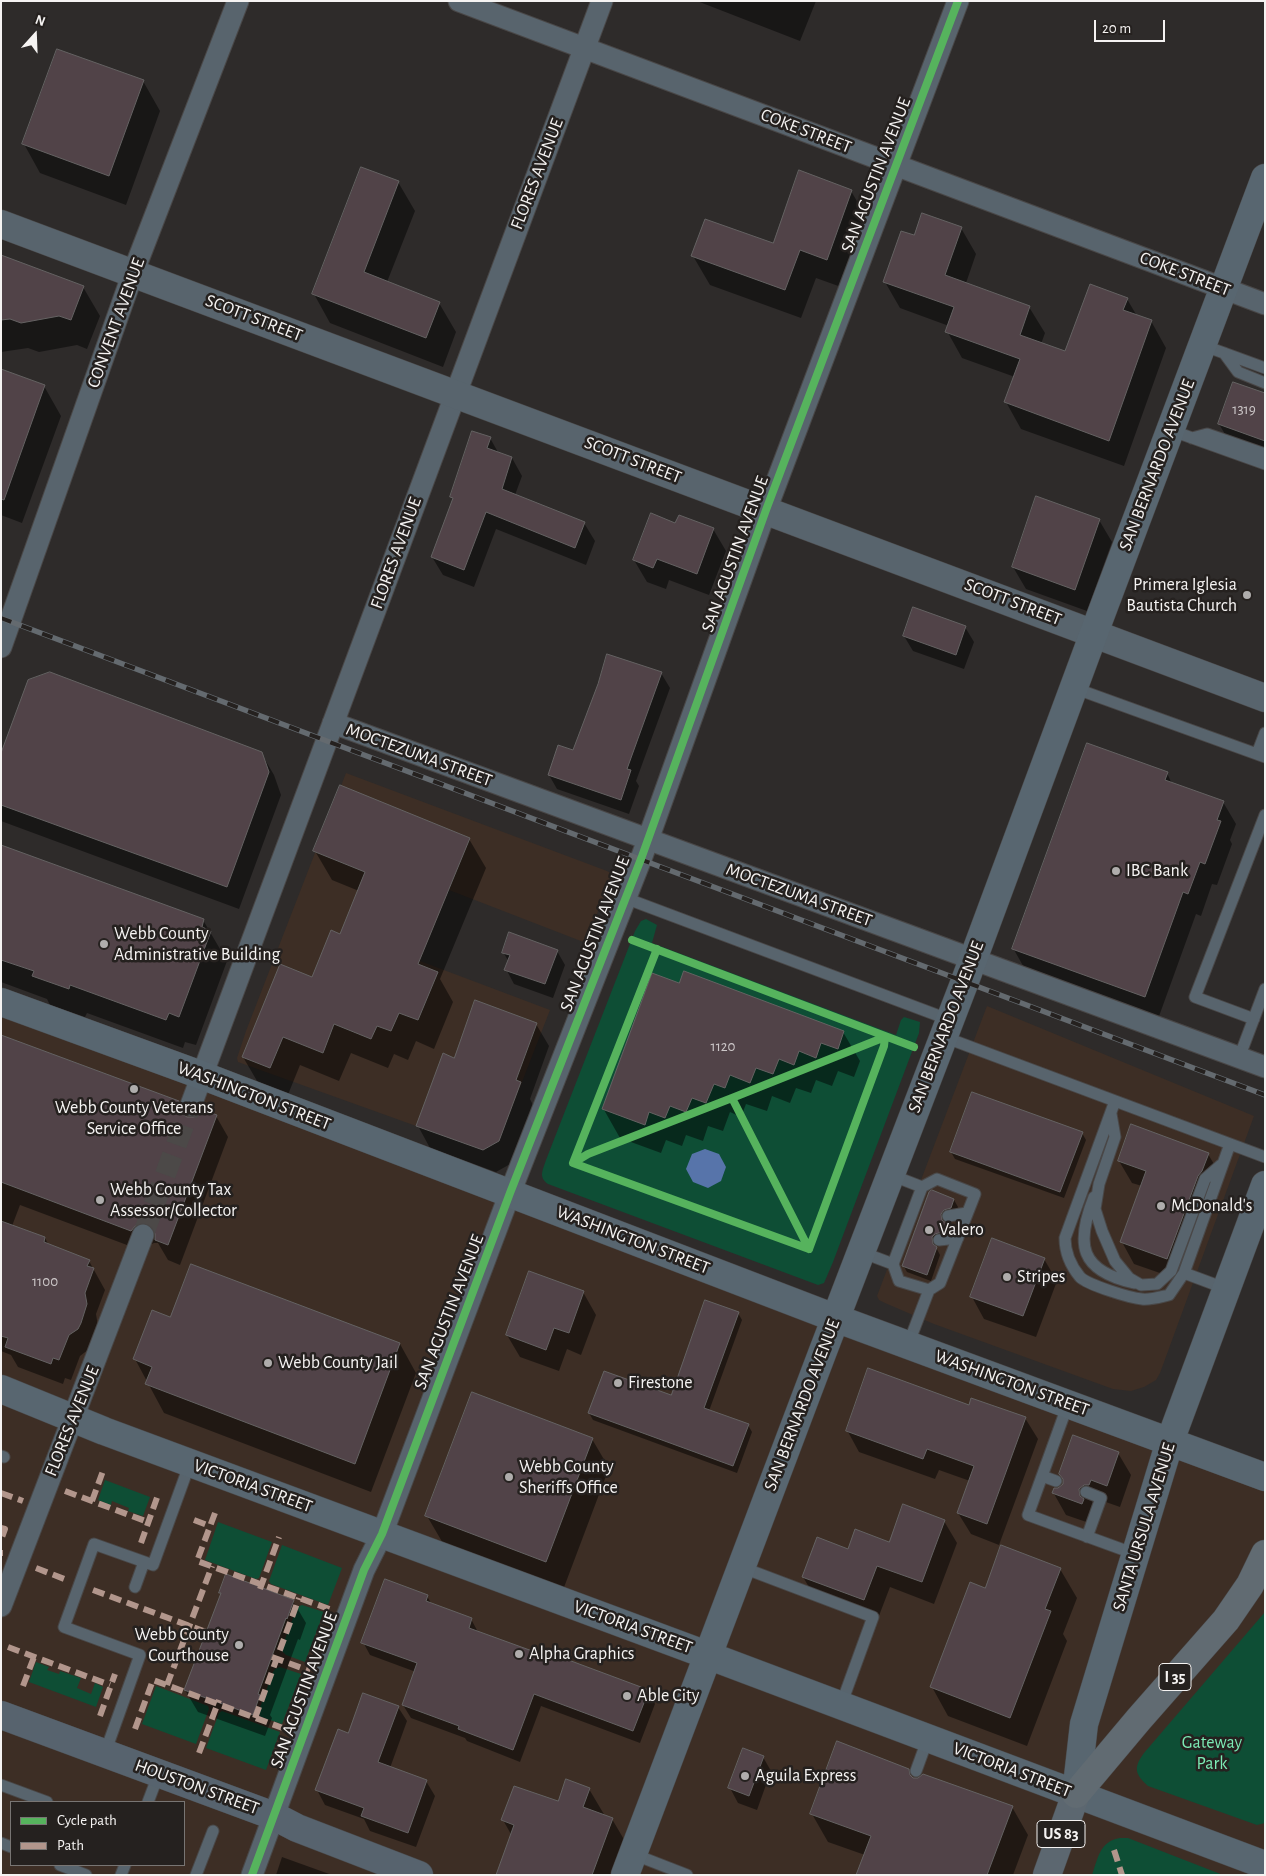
<!DOCTYPE html>
<style>
body{margin:0}
#map{position:relative;width:1266px;height:1876px;overflow:hidden;background:#2e2b2a;font-family:"Alegreya Sans",sans-serif}
canvas{display:block}
.frame{position:absolute;inset:0;border:2px solid #f5f3f2;pointer-events:none}
.legend{position:absolute;left:10px;top:1801px;width:175px;height:65px;box-sizing:border-box;background:#25211f;border:1px solid #787573;margin:0;padding:6px 9px;list-style:none;font-size:15px;color:#f5f3f2}
.legend li{display:flex;align-items:center;gap:10px;height:25px}
.legend b{width:25px;border:1px solid #787573}
.north{position:absolute;left:10px;top:10px;width:50px;height:50px;-webkit-text-stroke:4px #25211f;paint-order:stroke;rotate:20deg;font-size:14px;font-weight:700;line-height:20px;text-align:center;color:#f5f3f2}
.north::after{content:'';display:block;margin:auto;width:18px;height:22px;background:#f5f3f2;clip-path:polygon(50% 0,100% 100%,50% 72%,0 100%)}
.scale{position:absolute;left:1094px;top:20px;width:71px;height:22px;box-sizing:border-box;border:2px solid #f5f3f2;border-top:0;padding-left:6px;font-size:15px;line-height:18px;white-space:nowrap;color:#f5f3f2;-webkit-text-stroke:4px #25211f;paint-order:stroke}
</style>
<div id="map">
<canvas width="1266" height="1876"></canvas>
<div class="frame"></div>
<ul class="legend">
<li><b style="height:6px;background:#56b35d"></b>Cycle path</li>
<li><b style="height:6px;background:#b2968c"></b>Path</li>
</ul>
<div class="north">N</div>
<div class="scale">20 m</div>
</div>
<script>
const c = document.querySelector('canvas').getContext('2d');
c.lineJoin = 'round';
function fillPath(path, color) { c.fillStyle = color; c.fill(path, 'evenodd'); }
function trace(path, color, width, dash) { c.strokeStyle = color; c.lineWidth = width; c.lineCap = dash ? 'butt' : 'round'; c.setLineDash(dash || []); c.stroke(path); }
function write(font, color, halo, rows, align = 'center') {
  c.font = font + ' "Alegreya Sans",sans-serif'; c.lineWidth = 5; c.setLineDash([]); c.textBaseline = 'middle'; c.strokeStyle = halo; c.fillStyle = color; for (const [text, x, y, turn = 0] of rows) {
    c.save(); c.translate(x, y); c.rotate((+turn || 0) * Math.PI / 180); c.textAlign = isNaN(turn) ? turn : align; if (halo) c.strokeText(text, 0, 0); c.fillText(text, 0, 0); c.restore();
  }
}
fillPath(new Path2D(`
 M346 773 607 871 612 874 586 943 449 890 420 961 550 1010 499 1141 483 1150 238 1062 237 1058 246 1031Z
 M1 1002 1265 1477V1875H1ZM11 1802H184V1865H11Z
 M987 1006 1254 1116 1160 1373 1156 1380 1144 1387 1131 1391 1113 1389 934 1324 885 1303 879 1300 877 1296Z`), '#3d2e25');
fillPath(new Path2D(`
 M646 919 657 925 652 943 896 1035 901 1020 904 1017 920 1022 919 1033 833 1262 824 1283 818 1285 548 1184C538 1177 543 1170 546 1160L635 931 641 921Z
 M105 1480 150 1497 143 1516 128 1511 129 1508 112 1501 111 1505 98 1500Z
 M218 1522 272 1542 259 1578 256 1579 205 1560Z
 M282 1545 342 1568 328 1605 271 1584 269 1581Z
 M302 1605 324 1612 305 1662 286 1655 281 1650 296 1610 297 1607Z
 M1265 1612V1823L1257 1825 1148 1786C1135 1774 1133 1768 1144 1753Z
 M36 1662 49 1667 47 1670 59 1674 60 1671 81 1678 77 1688 91 1694 95 1683 103 1687 96 1707 29 1682Z
 M280 1667 301 1674 282 1724 261 1717 258 1713 273 1672 275 1669Z
 M156 1686 208 1706 209 1709 196 1744 142 1724Z
 M222 1711 280 1732 266 1770 206 1748 219 1713Z
 M1120 1838H1128L1223 1875H1092C1098 1858 1100 1841 1120 1838Z`), '#0e4e35');
fillPath(new Path2D(`
 M705 1149 719 1154 726 1167 721 1181 708 1188 693 1182 686 1169 692 1154Z`), '#5774aa');
fillPath(new Path2D(`
 M697 1H816L800 41Z
 M143 81 160 111 126 205 40 173 24 144Z
 M398 182 415 211 387 282 439 303 456 332 443 367 330 323 314 294Z
 M851 191 868 220 844 288 816 278 801 318 710 285 693 256 773 245Z
 M961 228 976 254 966 283 1029 307 1045 333 1041 344 1065 353 1127 299 1137 316 1151 321 1166 348 1124 466 1021 429 1006 402 1015 377 962 358 947 331 949 326 900 308 885 282 915 237Z
 M1 256 83 287 100 316 87 349 77 345 39 352 28 348 1 352Z
 M1 376 44 386 61 416 22 523 1 515Z
 M1265 394V458L1232 446 1219 424Z
 M490 438 499 454 512 458 522 476 515 495 584 523 595 541 586 565 496 529 474 587 443 575 432 557 454 501 451 497Z
 M1099 520 1112 542 1087 611 1026 589 1013 567Z
 M676 524 713 529 726 551 709 595 669 580 666 589 647 582 634 560Z
 M965 627 974 642 964 669 913 651 904 636Z
 M661 673 670 688 636 781 639 786 629 814 557 789 549 775Z
 M261 753 274 775 281 795 239 909 1 821V756Z
 M1167 773 1172 784 1223 802 1236 824 1230 840 1232 844 1217 885 1212 884 1201 916 1196 914 1158 1019 1026 971 1013 948Z
 M469 839 486 868 440 979 453 1002 434 1049 416 1041 408 1060 394 1054 388 1068 351 1053 339 1081 300 1065 287 1097 260 1086 243 1057 313 978 340 936 359 891 332 880 315 851Z
 M1 847 203 920 227 961 196 1045 185 1042 183 1048 87 1013 85 1017 50 1005 47 999 1 982Z
 M557 951 565 965 553 998 514 984 506 969 509 962 503 952Z
 M680 984 843 1032 860 1061 854 1077 838 1071 832 1086 816 1080 811 1093 796 1088 790 1103 772 1096 767 1111 746 1104 741 1117 730 1112 723 1131 708 1126 703 1141 686 1135 682 1146 666 1140 661 1153 620 1138 603 1108Z
 M536 1024 549 1046 530 1099 533 1105 512 1163 496 1172 430 1148 418 1126 455 1059Z
 M1 1037 178 1102 188 1118 216 1116 228 1137 180 1265 168 1260 158 1243H154L147 1246 143 1251 20 1205 12 1226 45 1238 49 1246 89 1261 105 1290 96 1314 98 1326 89 1349 80 1356 71 1380 65 1378 63 1384 18 1367 11 1355 1 1351Z
 M1082 1133 1086 1140 1064 1198 955 1159 951 1152Z
 M1208 1154 1221 1176 1180 1280 1134 1264 1122 1242 1142 1186 1132 1183 1119 1161Z
 M932 1192 954 1200 958 1207 955 1215 947 1217 944 1221 949 1231 946 1239 939 1240 935 1245 940 1255 931 1281 907 1272 903 1265Z
 M1044 1259 1057 1281 1036 1337 984 1319 972 1297Z
 M583 1292 596 1315 581 1355 567 1349 559 1371 520 1357 507 1335Z
 M738 1313 742 1320 709 1411 748 1425 752 1432 737 1473 593 1420 589 1413 672 1397Z
 M171 1319 400 1344 416 1373 371 1492 164 1413 135 1359Z
 M970 1406 1025 1418 1038 1439 999 1545 971 1534 958 1513 970 1481 939 1470 935 1479 859 1452 847 1430Z
 M592 1439 609 1468 563 1590 444 1545 427 1516Z
 M1118 1453 1131 1475 1120 1507 1103 1501 1095 1525 1066 1515 1053 1492Z
 M944 1521 957 1543 934 1604 890 1587 877 1621 816 1599 803 1577 848 1551 890 1543Z
 M1060 1569 1077 1598 1063 1634 1067 1641 1027 1746 948 1716 932 1687 985 1589Z
 M221 1593 293 1601 306 1623 300 1640 298 1639 270 1715 272 1718 265 1736 198 1712 185 1690 222 1594Z
 M427 1596 432 1605 471 1619 478 1632 547 1658 648 1691 655 1704 640 1743 541 1706 520 1762 467 1741 465 1738 411 1718 403 1705 416 1672 370 1655 363 1642Z
 M398 1707 407 1721 390 1768 426 1781 435 1796 416 1847 370 1831 364 1819 325 1805 317 1790 349 1735Z
 M763 1757 771 1771 757 1810 738 1803 730 1788Z
 M908 1770 913 1779 1012 1807 1028 1835 1013 1875H858L865 1855 828 1842 812 1814Z
 M589 1789 605 1816 612 1819 629 1848 619 1875H498L512 1836 503 1820 558 1803Z
 M282 1857 332 1875H276Z`), '#0007');
const building = new Path2D(`
 M57 49 144 80 109 176 22 144Z
 M361 167 399 181 364 272 440 302 426 338 312 294Z
 M799 170 852 190 827 260 800 250 785 290 691 256 705 219 773 243Z
 M922 213 962 227 945 275 1030 306 1020 335 1065 351 1090 284 1128 298 1123 310 1152 320 1109 441 1004 402 1020 359 945 332 954 307 883 282 901 231 914 235Z
 M1 255 84 286 71 320 59 316 21 323 10 319 1 320Z
 M1 369 45 385 4 500 1 499Z
 M1233 382 1265 393V441L1218 424Z
 M472 431 491 437 487 448 512 457 502 489 585 522 575 548 486 512 464 570 431 557 453 498 450 497Z
 M1036 496 1100 519 1075 590 1012 567Z
 M651 513 675 523 679 515 714 528 697 574 657 559 653 568 633 560Z
 M913 607 966 626 956 655 903 636Z
 M607 654 662 672 627 769 631 770 621 800 548 775 558 745 573 750 598 684Z
 M50 672 262 752 269 772 227 887 1 805V753L28 680Z
 M1087 743 1168 772 1165 780 1224 801 1217 820 1221 821 1205 864 1200 862 1188 894 1183 892 1145 997 1012 949Z
 M340 785 470 838 418 964 438 972 418 1020 399 1013 391 1031 377 1026 371 1039 334 1024 323 1053 283 1037 270 1068 242 1057 280 964 312 977 331 930 340 934 365 872 313 851Z
 M1 845 204 919 202 927 211 931 179 1017 169 1013 166 1020 70 985 69 989 32 976 34 971 1 960Z
 M509 932 558 950 545 984 504 970 510 955 502 953Z
 M684 971 844 1031 838 1049 821 1043 816 1058 799 1051 794 1065 779 1059 773 1074 756 1068 750 1083 730 1075 725 1088 714 1084 706 1103 692 1098 686 1112 670 1106 665 1118 649 1112 645 1125 602 1109 652 973 679 983Z
 M475 1000 537 1023 516 1080 521 1082 499 1141 483 1150 416 1126 443 1053 454 1058Z
 M1 1035 179 1101V1108L181 1113 187 1117H194L199 1115 203 1110 217 1115 168 1245 155 1240V1234L153 1228 147 1223H142L136 1225 131 1231 1 1182Z
 M972 1092 1083 1132 1060 1192 950 1152Z
 M1131 1124 1209 1153 1202 1171 1198 1176 1167 1259 1120 1242 1146 1171 1118 1161Z
 M932 1190 954 1199 951 1208 944 1210 941 1214 942 1220 946 1223 942 1232 935 1234 932 1237 933 1244 937 1247 927 1275 902 1266 929 1192Z
 M1 1221 45 1237 44 1242 90 1260 87 1266 94 1268 85 1293 87 1304 81 1323 78 1329 69 1335 59 1360 53 1358 51 1364 5 1347 8 1338 1 1336Z
 M992 1238 1045 1258 1023 1316 970 1297Z
 M191 1264 400 1343 355 1464 145 1384 152 1367 133 1359 152 1310 170 1317Z
 M529 1271 584 1291 569 1333 554 1328 546 1350 506 1335Z
 M705 1300 739 1312 704 1408 749 1424 733 1466 588 1413 604 1371 671 1395Z
 M868 1368 969 1405 971 1398 1026 1417 987 1524 957 1513 974 1466 927 1449 923 1459 846 1431Z
 M472 1392 593 1438 546 1562 425 1516Z
 M1073 1435 1119 1452 1107 1486 1091 1480 1089 1485H1084L1079 1489 1080 1496 1084 1499 1082 1504 1052 1493 1054 1488H1058L1063 1484V1479L1059 1474Z
 M903 1504 945 1520 922 1582 877 1566 864 1600 802 1577 817 1537 848 1549 855 1529 889 1542Z
 M1001 1545 1061 1568 1045 1609 1051 1611 1010 1718 930 1687 970 1582 985 1588Z
 M226 1574 294 1600 287 1619 286 1618 258 1694 260 1695 253 1715 184 1690 221 1593H219Z
 M385 1579 428 1595 426 1601 472 1618 469 1628 546 1656 547 1652 649 1690 633 1731 534 1694 513 1750 458 1729 459 1726 402 1705 417 1663 361 1643Z
 M363 1693 399 1706 378 1762 427 1780 408 1833 361 1816 364 1808 315 1790 338 1729 348 1733Z
 M837 1741 909 1769 910 1775 913 1778H918L923 1774 1013 1806 987 1875H856L871 1836 810 1814Z
 M743 1748 764 1756 749 1796 728 1788Z
 M566 1779 590 1788 583 1807 613 1818 592 1875H496L514 1825 501 1820 514 1786 558 1801Z`);
fillPath(building, '#514348');
trace(building, '#646262', 1);
trace(new Path2D(`
 M143 1235 191 1105`), '#4c4948', 21, [21, 11]);
const service = new Path2D(`
 M1202 345 1265 368
 M1224 353 1238 372 1265 383
 M1170 430 1265 464
 M1192 438 1207 434 1265 454
 M1074 688 1265 757
 M1257 754 1265 733
 M625 898 950 1020
 M1254 1019 1195 997 1265 815
 M944 1037 1265 1157
 M1239 1058 1265 989
 M1115 1101 1065 1238C1065 1253 1070 1265 1080 1277 1088 1285 1130 1298 1142 1299 1150 1300 1160 1297 1169 1295L1184 1273 1230 1144
 M1111 1114 1115 1137 1099 1184 1095 1209 1102 1231 1115 1261 1129 1278 1141 1285 1157 1284 1171 1271 1205 1179 1221 1165
 M891 1175 922 1187
 M1094 1197C1075 1245 1080 1271 1134 1283
 M948 1216 967 1213
 M939 1240 958 1238
 M861 1252 893 1264
 M1184 1273 1227 1289
 M908 1345 929 1290 940 1283 975 1194 937 1179 922 1187 893 1264 899 1281 929 1290
 M1068 1404 1028 1515 1135 1554
 M1 1456 4 1457
 M1042 1476 1056 1481
 M1086 1492 1101 1498 1087 1537
 M741 1567 873 1617 841 1705
 M135 1587 144 1562
 M105 1753 140 1655 64 1627 94 1544 153 1565 190 1463
 M916 1771 928 1738
 M1 1785 47 1802
 M148 1802 159 1773
 M1 1843 11 1847
 M633 1854 687 1875
 M60 1865 86 1875
 M121 1875 125 1865
 M196 1875 213 1831`);
const minor = new Path2D(`
 M459 1 1265 304
 M1 647 133 273 238 1
 M333 723 1265 1067
 M191 1105 602 1
 M1 1606 143 1235
 M252 1875 364 1570 382 1534 510 1193 641 859 766 510 958 1`);
const tertiary = new Path2D(`
 M1 224 1265 698`);
const secondary = new Path2D(`
 M1 1002 201 1075 835 1318 1265 1477
 M1 1389 104 1431 707 1655 1265 1865
 M1076 1794 1084 1724 1170 1441 1265 1185
 M625 1875 823 1351 965 981 1094 633 1265 178`);
const primary = new Path2D(`
 M1 1715 274 1816 297 1828 419 1875`);
const trunk = new Path2D(`
 M1047 1875 1076 1794`);
const motorway = new Path2D(`
 M1076 1794 1139 1719 1226 1620 1250 1585 1265 1554`);
trace(service, '#494747', 13);
trace(minor, '#494747', 23);
trace(tertiary, '#494747', 29);
trace(secondary, '#494747', 29);
trace(primary, '#494747', 29);
trace(trunk, '#494747', 29);
trace(motorway, '#494747', 29);
trace(service, '#58646d', 11);
trace(minor, '#58646d', 21);
trace(tertiary, '#58646d', 28);
trace(secondary, '#586670', 28);
trace(primary, '#57636e', 28);
trace(trunk, '#5c6770', 28);
trace(motorway, '#616b72', 28);
const rail = new Path2D(`
 M1 618 1265 1095`);
trace(rail, '#646a6f', 5.5);
trace(rail, '#25211f', 4, [11]);
trace(new Path2D(`
 M65 1491 148 1522
 M1 1493 23 1501
 M92 1501 103 1471
 M215 1513 197 1561 332 1610
 M194 1520 210 1526
 M1 1528 5 1529 1 1540
 M141 1543 159 1492
 M1 1553H3
 M36 1568 67 1580
 M260 1589 279 1537
 M93 1590 206 1632
 M8 1647 110 1685
 M272 1657 310 1671
 M167 1685 212 1566
 M23 1686 34 1657
 M100 1716 115 1674
 M255 1718 299 1598
 M135 1729 153 1680 288 1730
 M199 1753 219 1700
 M1114 1850 1122 1875`), '#b2968c', 6, [12, 6]);
trace(new Path2D(`
 M632 940 914 1047
 M885 1037 884 1046 809 1249 573 1163 588 1154 732 1098Z
 M732 1098 809 1249
 M573 1163 657 949
 M252 1875 364 1570 382 1534 510 1193 641 859 766 510 958 1`), '#56b35d', 8);
for (const [x, y, r, color] of [
 [1247,595,5,"#afadac"],
 [1116,871,5,"#afadac"],
 [104,944,5,"#afadac"],
 [134,1089,5,"#afadac"],
 [100,1200,5,"#afadac"],
 [1161,1206,5,"#afadac"],
 [929,1230,5,"#afadac"],
 [1007,1277,5,"#afadac"],
 [268,1363,5,"#afadac"],
 [618,1383,5,"#afadac"],
 [509,1477,5,"#afadac"],
 [239,1645,5,"#afadac"],
 [519,1654,5,"#afadac"],
 [627,1696,5,"#afadac"],
 [745,1776,5,"#afadac"]
]) { const dot = new Path2D(); dot.arc(x, y, r, 0, 2 * Math.PI); c.fillStyle = color; c.fill(dot); trace(dot, '#25211f', 2); }
write('15px', '#ccc7c8', null, [
 ["1319",1244,409],
 ["1120",723,1046],
 ["1100",45,1281]
]);
for (const [x, y, w] of [
 [1175,1677,32],
 [1061,1834,48]
]) { const box = new Path2D(); box.roundRect(x - w / 2, y - 13.5, w, 27, 4); c.fillStyle = '#25211f'; c.fill(box); trace(box, '#f5f3f2', 1); }
write('bold 16px', '#f5f3f2', null, [
 ["I 35",1175,1677],
 ["US 83",1061,1834]
]);
write('18px', '#f5f3f2', '#25211f', [
 ["COKE STREET",806,131,21],
 ["FLORES AVENUE",537,174,-69],
 ["SAN AGUSTIN AVENUE",876,175,-69],
 ["COKE STREET",1185,274,21],
 ["SCOTT STREET",254,318,21],
 ["CONVENT AVENUE",116,323,-70],
 ["SCOTT STREET",633,460,21],
 ["SAN BERNARDO AVENUE",1157,465,-69],
 ["FLORES AVENUE",396,553,-70],
 ["SAN AGUSTIN AVENUE",735,554,-70],
 ["SCOTT STREET",1013,602,21],
 ["MOCTEZUMA STREET",419,755,20],
 ["MOCTEZUMA STREET",799,895,20],
 ["SAN AGUSTIN AVENUE",595,934,-69],
 ["SAN BERNARDO AVENUE",946,1027,-69],
 ["WASHINGTON STREET",254,1096,21],
 ["WASHINGTON STREET",633,1240,21],
 ["SAN AGUSTIN AVENUE",449,1312,-69],
 ["WASHINGTON STREET",1012,1383,20],
 ["SAN BERNARDO AVENUE",802,1405,-69],
 ["FLORES AVENUE",72,1421,-68],
 ["VICTORIA STREET",253,1486,20],
 ["SANTA URSULA AVENUE",1144,1527,-73],
 ["VICTORIA STREET",633,1627,20],
 ["SAN AGUSTIN AVENUE",304,1690,-70],
 ["VICTORIA STREET",1012,1770,21],
 ["HOUSTON STREET",197,1787,20]
]);
write('18px', '#f5f3f2', '#25211f', [
 ["Primera Iglesia",1237,585,"right"],
 ["Bautista Church",1237,606,"right"],
 ["IBC Bank",1126,871],
 ["Webb County",114,934],
 ["Administrative Building",114,955],
 ["Webb County Veterans",134,1108,"center"],
 ["Service Office",134,1129,"center"],
 ["Webb County Tax",110,1190],
 ["Assessor/Collector",110,1211],
 ["McDonald's",1171,1206],
 ["Valero",939,1230],
 ["Stripes",1017,1277],
 ["Webb County Jail",278,1363],
 ["Firestone",628,1383],
 ["Webb County",519,1467],
 ["Sheriffs Office",519,1488],
 ["Webb County",229,1635,"right"],
 ["Courthouse",229,1656,"right"],
 ["Alpha Graphics",529,1654],
 ["Able City",637,1696],
 ["Aguila Express",755,1776]
], 'left');
write('18px', '#7cebb5', '#25211f', [
 ["Gateway",1212,1743],
 ["Park",1212,1764]
]);
</script>
